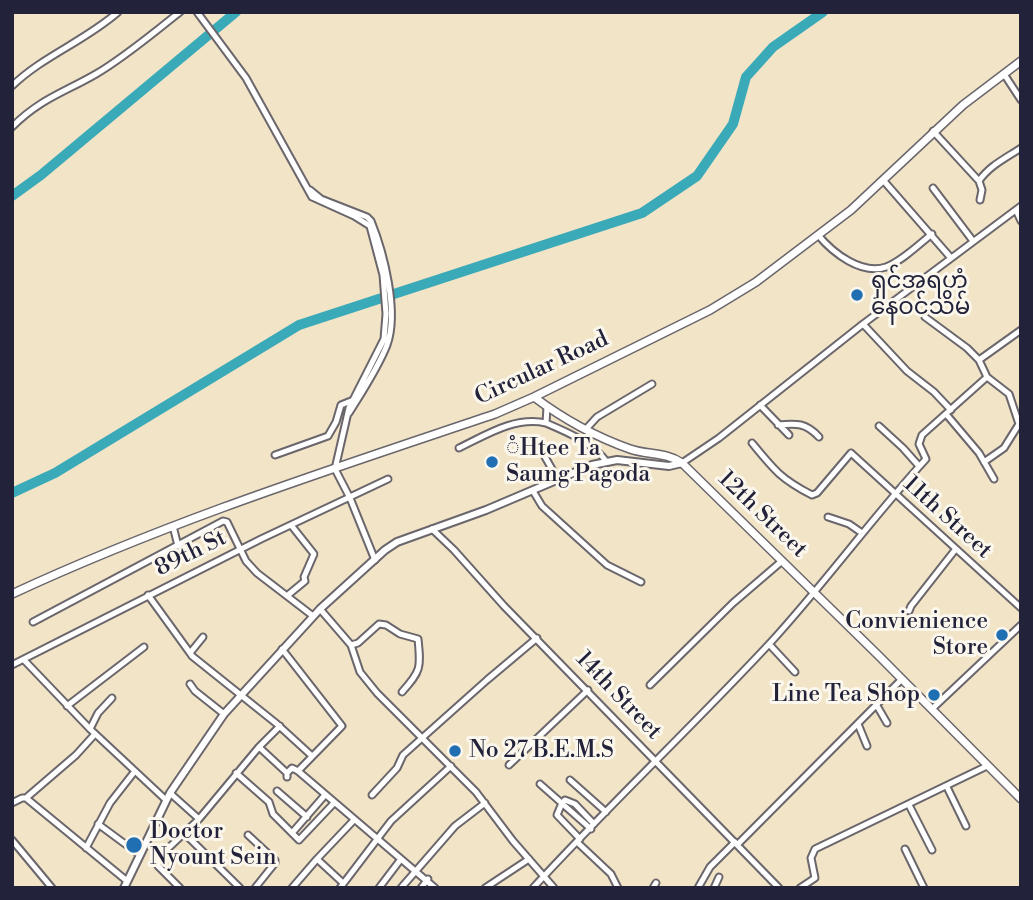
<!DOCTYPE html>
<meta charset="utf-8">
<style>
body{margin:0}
#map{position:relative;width:1033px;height:900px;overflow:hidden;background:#f1e4c7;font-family:"Libre Bodoni",serif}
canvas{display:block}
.frame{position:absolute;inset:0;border:14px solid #22223b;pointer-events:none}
</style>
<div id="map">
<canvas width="1033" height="900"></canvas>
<div class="frame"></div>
</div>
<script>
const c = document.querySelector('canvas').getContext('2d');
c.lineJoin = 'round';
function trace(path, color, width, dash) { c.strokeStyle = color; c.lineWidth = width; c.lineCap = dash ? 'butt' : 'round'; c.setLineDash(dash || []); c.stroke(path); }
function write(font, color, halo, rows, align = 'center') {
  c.font = font + ' "Libre Bodoni","Noto Sans Myanmar",serif'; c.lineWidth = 6; c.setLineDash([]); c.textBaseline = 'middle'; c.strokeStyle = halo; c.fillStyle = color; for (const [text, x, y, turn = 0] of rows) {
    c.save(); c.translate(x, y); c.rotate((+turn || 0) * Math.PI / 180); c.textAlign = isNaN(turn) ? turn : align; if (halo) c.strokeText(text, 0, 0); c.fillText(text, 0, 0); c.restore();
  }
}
trace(new Path2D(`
 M12 196 41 175 236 12
 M12 493 55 473 299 325 642 213 697 176 733 124 746 77 773 47 823 12`), '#3baab8', 10);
const minor = new Path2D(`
 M197 12 246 78 312 197 354 216 370 226 383 275 386 314 384 339 349 408 335 469 350 498 375 560
 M1004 74 1021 100
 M12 86C43 56 85 41 118 12
 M12 127C40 99 63 93 96 74 125 57 153 33 180 12
 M933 131 979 181
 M883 180 951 258
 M933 188 973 241
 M310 190 321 199 367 217 371 221C384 253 399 312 387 345 378 368 362 392 349 413
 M980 200 982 190 979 181C989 166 1006 158 1021 148
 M1016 210 1021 221
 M818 235C833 253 861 275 886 267 902 261 918 245 932 234
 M925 317 967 348 979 360 987 377 1009 394 1019 424 1004 448 984 462
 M863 324 907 371 934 392 951 410
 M979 360 1021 330
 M760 405 789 435
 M547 407 546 423C567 432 593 443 606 461
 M946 414 979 453 994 479
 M778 425C797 423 806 423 819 437
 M879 426 903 448 919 466
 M586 429 597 417 652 384
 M752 443C774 470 781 479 812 495L817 493 851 453 1021 608
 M459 448C486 435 515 416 546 423
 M540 448 557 478
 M275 455 328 436 336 422 341 405 351 401
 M682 463 719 438 863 324 1021 206
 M533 491 542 506 607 565 641 582
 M828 517 849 524 862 533
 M173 526 178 546
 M432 529 454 550 504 606 779 888
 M148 595 190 653
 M288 595 305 581 304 577 314 554 291 525
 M320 609 351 645 360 672 377 693 476 792 513 841 554 888
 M909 611 911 606 955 550
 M33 622 223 521 227 522 246 561 257 573 313 616
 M203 637 190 653 192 656 277 724 312 756
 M769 644 795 672
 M351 645 358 643 379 624 386 625 400 634 418 639C421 668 421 671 402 692
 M282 649 342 726 298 771
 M24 660 90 729 166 800
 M12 665 261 539 388 479
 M190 684 195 691 224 714
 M650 685 733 603 782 561
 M876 704 887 723
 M67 706 144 647
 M932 709 1021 625
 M858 724 867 746
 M90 729 98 713 112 698
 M259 747 287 773
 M509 765 588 690
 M236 773 269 802 273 814 299 840 334 803
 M287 777V773L292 768 298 771 435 888
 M570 780 606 812
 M540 784 591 829
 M947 787 966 826
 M277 791 307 817
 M170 793 199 819
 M372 795 397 768 403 755 487 680 537 638
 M26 798 76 755 95 734
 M12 803 22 798H26L127 881
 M562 803 557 815 580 839
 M562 803 565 800 575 804 594 824
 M909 805 932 850
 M98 824 140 855
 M184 833 240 888
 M292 833 325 795
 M248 835 275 860V863L255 888
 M12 840 52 888
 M577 842 611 874 618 888
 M737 845 902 679
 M86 848 110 803 135 771
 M905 849 924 888
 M343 883 317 859 354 820
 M180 888 158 866 159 857 199 819 259 747 280 726
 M292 888 317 859
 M340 888 391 821 451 766
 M379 888 401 859
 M401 888 455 826 485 803
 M421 888 428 879
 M485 888 529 859
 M533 888C610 804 693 726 771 642 825 583 872 518 926 459L919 444 922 435 987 377
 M653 888 656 883
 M698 888 710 867 735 842
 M714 888 719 877
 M800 888 815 878 811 858 815 849 987 766`);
const tertiary = new Path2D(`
 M124 888 170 793 224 714 320 609 385 550 397 542 486 510 592 465 617 460 669 466 682 463`);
const secondary = new Path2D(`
 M534 397C562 418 596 437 630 449 647 455 666 452 682 463L879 656 1021 799
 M12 594C169 521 332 469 495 414L534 397 710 310 756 282 851 210 963 105 1021 61`);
trace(minor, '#6a666c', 9);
trace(tertiary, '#6a666c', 10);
trace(secondary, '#6a666c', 10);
trace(minor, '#fff', 5);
trace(tertiary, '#fff', 6);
trace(secondary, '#fff', 7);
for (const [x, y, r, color] of [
 [857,295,7,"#1f6fb2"],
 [492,462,7,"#1f6fb2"],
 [1002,635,7,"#1f6fb2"],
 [934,695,7,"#1f6fb2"],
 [455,751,7,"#1f6fb2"],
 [134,845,9,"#1f6fb2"]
]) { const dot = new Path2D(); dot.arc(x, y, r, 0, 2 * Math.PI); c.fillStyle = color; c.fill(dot); trace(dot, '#fbf7ec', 2.5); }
write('23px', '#22223b', '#fbf7ec', [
 ["ရှင်အရဟံ",871,282],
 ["နေဝင်သိမ်",871,308],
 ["ံHtee Ta",506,449],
 ["Saung Pagoda",506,475],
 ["Convienience",988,622,"right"],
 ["Store",988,648,"right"],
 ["Line Tea Shop",920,695,"right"],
 ["No 27 B.E.M.S",469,751],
 ["Doctor",150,832],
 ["Nyount Sein",150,858]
], 'left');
write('23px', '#22223b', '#fbf7ec', [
 ["Circular Road",542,369,-25],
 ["12th Street",762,515,44],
 ["11th Street",947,518,42],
 ["89th St",191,554,-26],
 ["14th Street",618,696,46]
]);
</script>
